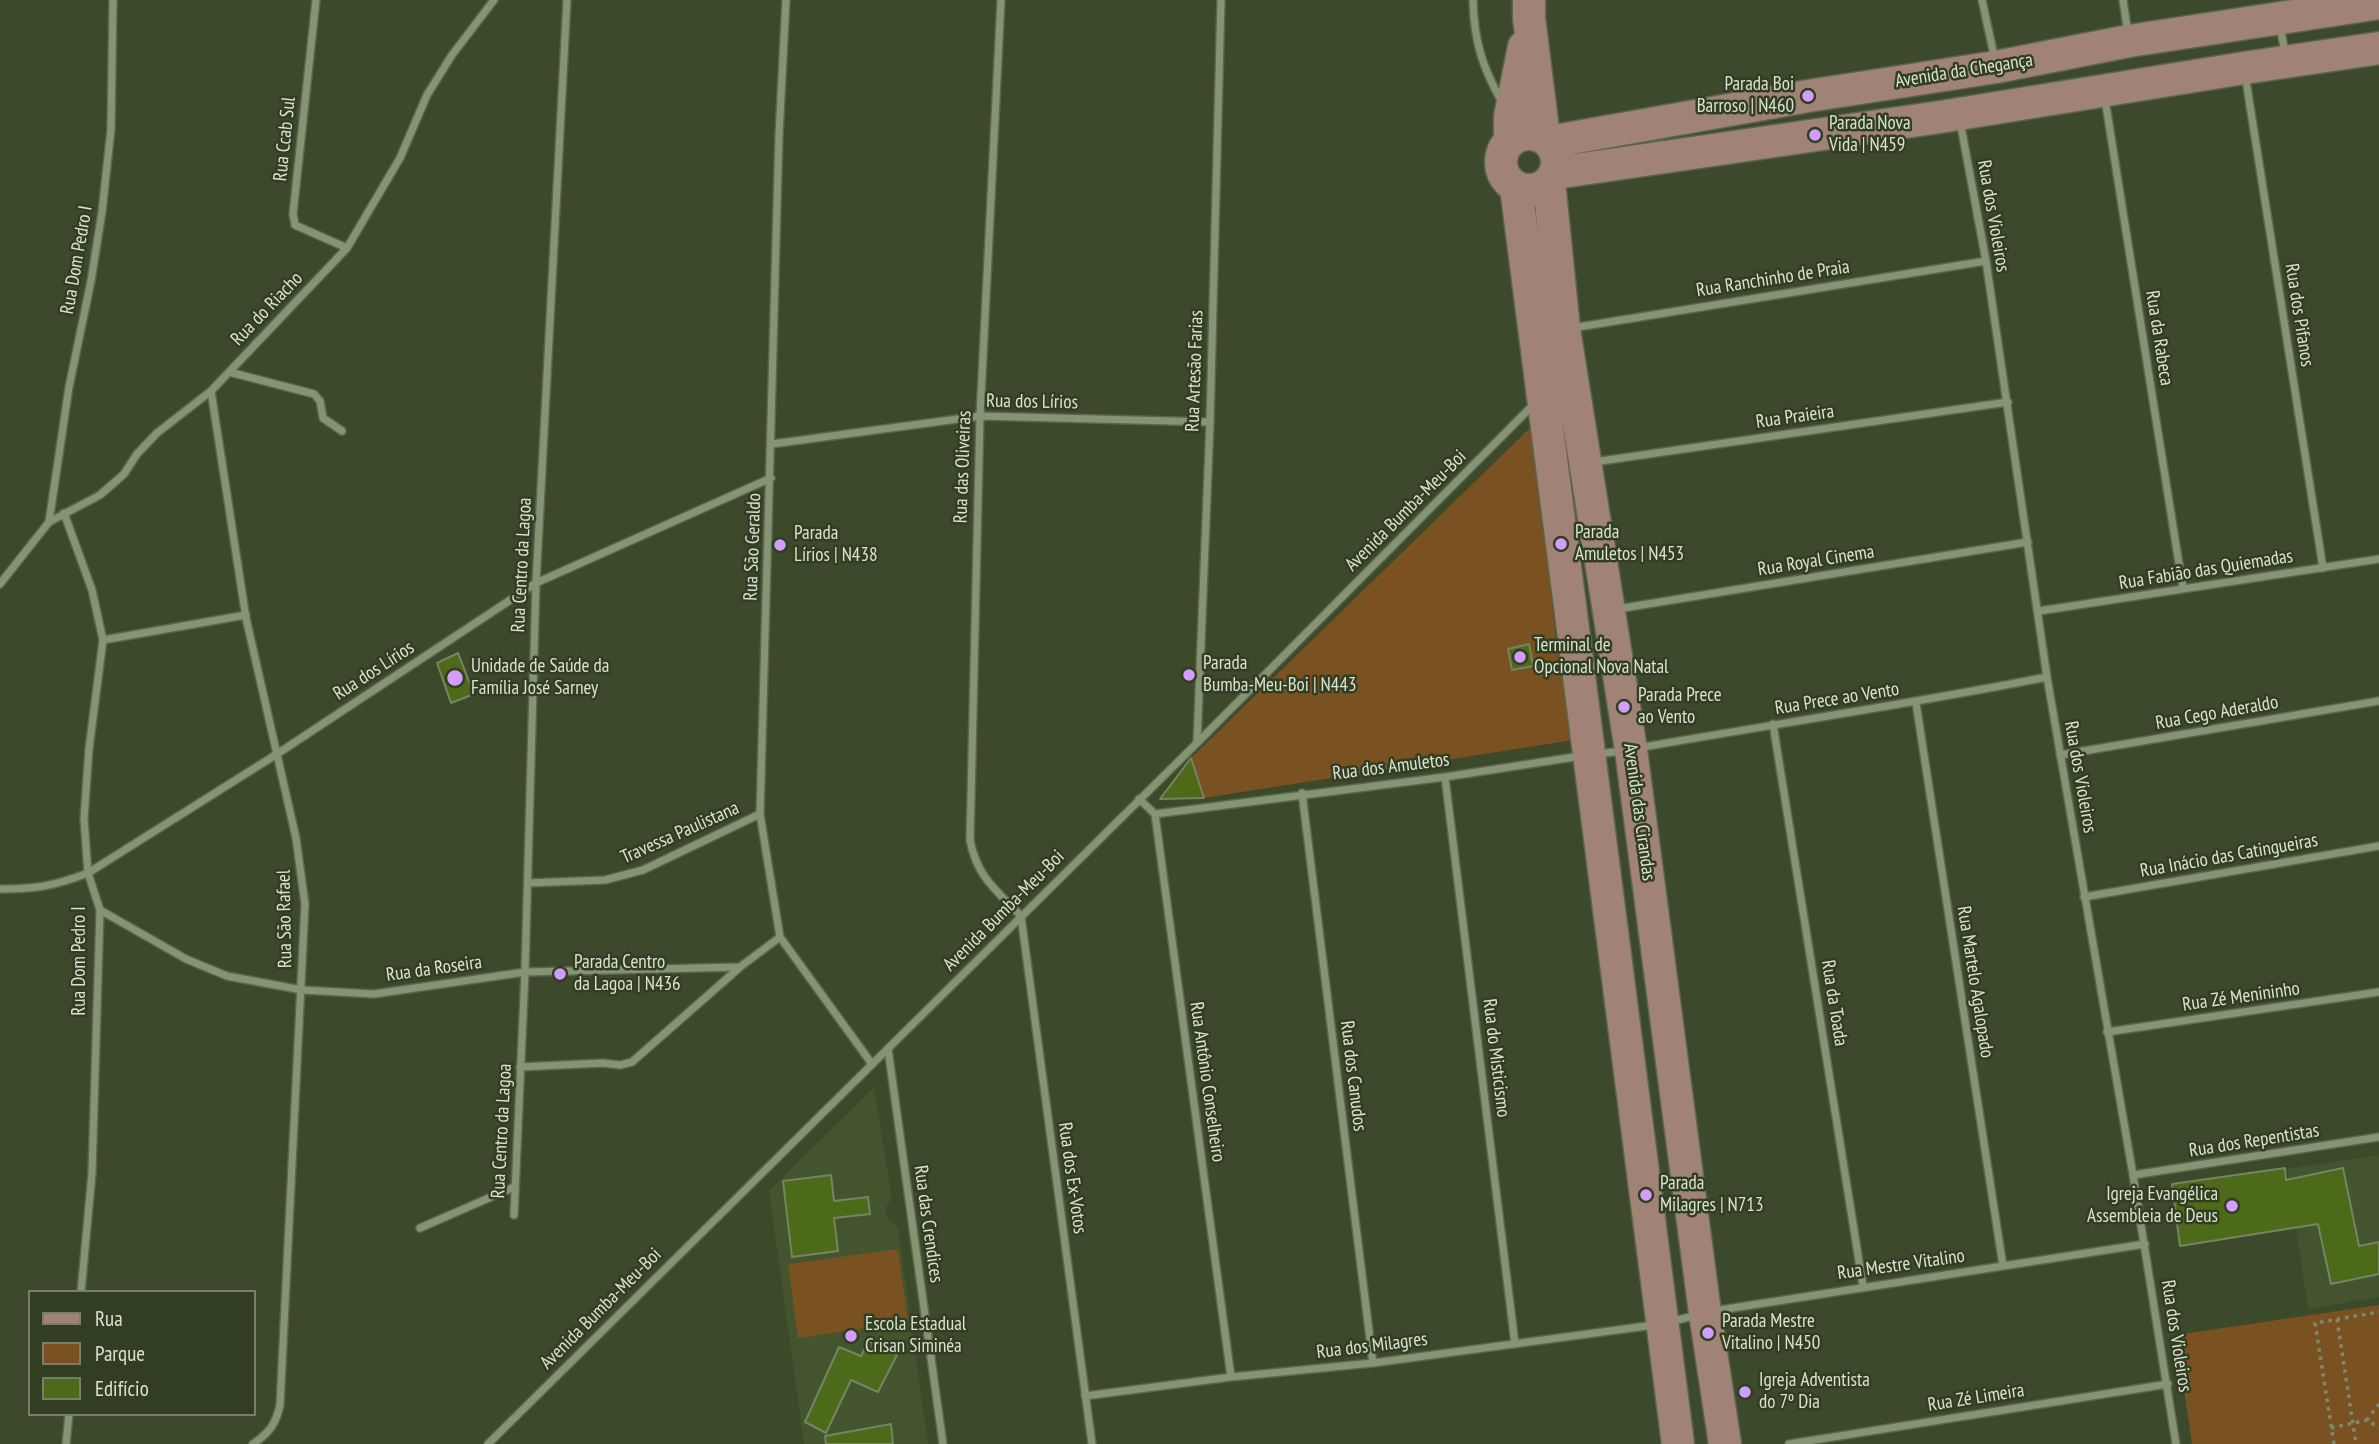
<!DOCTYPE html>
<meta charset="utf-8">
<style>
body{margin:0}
#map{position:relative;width:2379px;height:1444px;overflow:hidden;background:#3c492b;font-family:"PT Sans Narrow",sans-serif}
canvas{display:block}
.legend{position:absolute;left:28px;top:1290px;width:228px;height:126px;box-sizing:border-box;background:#323e21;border:2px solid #758067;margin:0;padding:9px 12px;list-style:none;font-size:21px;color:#dae2d1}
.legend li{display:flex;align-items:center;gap:14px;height:35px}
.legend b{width:35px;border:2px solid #758067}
</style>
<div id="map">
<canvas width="2379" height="1444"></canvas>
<ul class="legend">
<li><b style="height:9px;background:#a18376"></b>Rua</li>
<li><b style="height:19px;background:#7a5121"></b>Parque</li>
<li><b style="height:19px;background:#4d6a19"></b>Edifício</li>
</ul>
</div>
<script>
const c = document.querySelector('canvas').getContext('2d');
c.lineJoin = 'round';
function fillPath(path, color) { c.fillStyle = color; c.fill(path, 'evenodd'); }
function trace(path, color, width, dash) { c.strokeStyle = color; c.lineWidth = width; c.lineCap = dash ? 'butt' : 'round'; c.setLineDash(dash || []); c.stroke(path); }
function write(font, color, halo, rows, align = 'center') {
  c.font = font + ' "PT Sans Narrow",sans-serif'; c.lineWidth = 5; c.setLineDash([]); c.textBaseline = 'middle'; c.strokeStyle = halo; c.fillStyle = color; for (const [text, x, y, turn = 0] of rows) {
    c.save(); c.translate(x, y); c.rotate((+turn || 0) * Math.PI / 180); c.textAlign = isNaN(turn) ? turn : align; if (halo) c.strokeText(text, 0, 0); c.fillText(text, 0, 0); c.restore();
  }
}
fillPath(new Path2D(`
 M874 1087 892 1198 885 1209 887 1218 898 1228 928 1444H804L769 1191Z
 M2379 1155V1297L2308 1309 2287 1169Z`), '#44542f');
fillPath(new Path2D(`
 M1530 428 1541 497 1556 640 1570 692 1573 740 1204 798 1191 758Z
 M898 1249 908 1322 798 1338 788 1264Z
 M2379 1305V1444H2192L2176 1335Z`), '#7a5121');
const building = new Path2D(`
 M1529 644 1533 666 1512 670 1508 649Z
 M458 653 474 694 451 703 437 663Z
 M1191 758 1204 798 1160 799Z
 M2285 1168 2286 1180 2343 1168 2359 1246 2379 1242V1274L2331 1284 2318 1224 2180 1246 2172 1184Z
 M831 1175 834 1201 868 1197 870 1214 834 1218 838 1251 792 1257 783 1181Z
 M869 1341 897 1355 878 1392 851 1380 826 1433 805 1422 839 1347 861 1356Z
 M891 1424 893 1444H826L825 1436Z`);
fillPath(building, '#4d6a19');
trace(building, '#758464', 2);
const street = new Path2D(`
 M316 0 293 214 295 225 347 248
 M786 0 779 135 760 814 780 937 872 1064
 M1001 0 980 416 970 840C977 877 996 890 1021 916L1092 1444
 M1473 0C1474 40 1482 67 1502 102
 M1982 0 1995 60
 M2123 0 2128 34
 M2280 25 2285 54
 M2245 74 2323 568
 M2105 99 2183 589
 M1960 121 1986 261 2047 677 2133 1175 2176 1444
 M1572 328 1986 261
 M229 372 314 394 320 401 323 418 342 431
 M211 391 246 618 296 838 305 904 280 1405C276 1424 269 1433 253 1444
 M772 444 980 416 1210 422
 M1594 462 2008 402
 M64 513 92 590 103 640 89 749 84 819 88 873 100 910 92 1173 81 1292
 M49 522 69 387 91 281 102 212 111 129 113 0
 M0 584 49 522 100 495 124 474 137 454 157 433 211 391 347 248 400 158 427 95 452 55 494 0
 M1617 609 2028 542
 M2039 611 2379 559
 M103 640 246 615
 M1916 703 2003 1266
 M1773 724 1863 1286
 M1197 742 1210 422 1221 0
 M1638 748C1774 724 1911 704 2047 677
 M1596 754 1623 751
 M2060 755 2379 701
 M1445 777 1515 1344
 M1302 793 1373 1363
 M1139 799 1155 814 1231 1377
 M1155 814 1445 777 1581 756
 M528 883 605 880 643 870 760 814
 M0 889C36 889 54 886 88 873L277 754 536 583 771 478
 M2084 897 2379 846
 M100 910 186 959 227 976 302 990 374 994 525 972 740 967 780 937
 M2107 1032 2379 992
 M888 1049 943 1444
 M520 1067 603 1063 620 1065 632 1062 739 968
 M2133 1175 2379 1137
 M514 1215 525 972 536 583 567 0
 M420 1228 514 1187
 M1713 1311 2145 1244
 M1669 1322 1698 1315
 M1085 1396 1231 1377 1373 1363 1654 1325
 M66 1444 69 1414
 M488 1444 1197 743 1533 405
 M1789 1444 2168 1384`);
const secondary = new Path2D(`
 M1529 0V18L1544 138
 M1501 162a28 28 0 1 1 56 0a28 28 0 1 1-56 0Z
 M1510 140V117L1524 47
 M1549 142 1808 96 1996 67 2129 41 2379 3
 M1555 173 1940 117 2244 68 2379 48
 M1549 182 1564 329 1631 750 1705 1313 1725 1444
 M1516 187 1678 1444`);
trace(street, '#5a654b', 10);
trace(secondary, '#5a654b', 35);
trace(new Path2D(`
 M2337 1319 2356 1444
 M2379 1404 2367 1420 2379 1428
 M2331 1428 2367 1420
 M2334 1444 2315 1323 2379 1312`), '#7e8970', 3.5, [3.5, 5]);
trace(street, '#859473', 7);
trace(secondary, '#a18376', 32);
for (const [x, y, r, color] of [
 [1808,96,7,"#d19dfe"],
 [1815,135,7,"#d19dfe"],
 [1561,544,7,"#d19dfe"],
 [780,545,7,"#d19dfe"],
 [1520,657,7,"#d19dfe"],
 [1189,675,7,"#d19dfe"],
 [455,678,9,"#d19dfe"],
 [1624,707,7,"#d19dfe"],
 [560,974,7,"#d19dfe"],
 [1646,1195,7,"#d19dfe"],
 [2232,1206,7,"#d19dfe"],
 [1708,1333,7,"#d19dfe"],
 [851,1336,7,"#d19dfe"],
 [1745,1392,7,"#d19dfe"]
]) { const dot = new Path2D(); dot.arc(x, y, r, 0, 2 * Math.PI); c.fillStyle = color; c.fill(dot); trace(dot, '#323e21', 2.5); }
write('19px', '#dae2d1', '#323e21', [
 ["Avenida da Chegança",1964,71,-9],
 ["Rua Ccab Sul",285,139,-84],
 ["Rua dos Violeiros",1993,216,80],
 ["Rua Dom Pedro I",77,260,-80],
 ["Rua Ranchinho de Praia",1773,279,-9],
 ["Rua do Riacho",267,309,-46],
 ["Rua dos Pifanos",2299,315,81],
 ["Rua da Rabeca",2159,338,81],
 ["Rua Artesão Farias",1195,371,-88],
 ["Rua dos Lírios",1032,402,1],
 ["Rua Praieira",1795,417,-8],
 ["Rua das Oliveiras",963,467,-88],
 ["Avenida Bumba-Meu-Boi",1406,511,-45],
 ["Rua São Geraldo",753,547,-88],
 ["Rua Royal Cinema",1816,561,-9],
 ["Rua Centro da Lagoa",522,565,-87],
 ["Rua Fabião das Quiemadas",2206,570,-9],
 ["Rua dos Lírios",374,671,-33],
 ["Rua Prece ao Vento",1837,699,-9],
 ["Rua Cego Aderaldo",2217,713,-10],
 ["Rua dos Amuletos",1391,767,-7],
 ["Rua dos Violeiros",2080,777,80],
 ["Avenida das Cirandas",1639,812,82],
 ["Travessa Paulistana",680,833,-24],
 ["Rua Inácio das Catingueiras",2229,856,-10],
 ["Avenida Bumba-Meu-Boi",1004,911,-45],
 ["Rua São Rafael",285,919,-91],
 ["Rua Dom Pedro I",80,961,-90],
 ["Rua da Roseira",434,969,-8],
 ["Rua Martelo Agalopado",1975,982,81],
 ["Rua Zé Menininho",2241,997,-8],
 ["Rua da Toada",1834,1003,81],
 ["Rua do Misticismo",1496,1058,83],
 ["Rua dos Canudos",1353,1076,83],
 ["Rua Antônio Conselheiro",1207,1082,82],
 ["Rua Centro da Lagoa",502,1131,-87],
 ["Rua dos Repentistas",2254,1141,-9],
 ["Rua dos Ex-Votos",1072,1178,82],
 ["Rua das Crendices",928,1224,82],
 ["Rua Mestre Vitalino",1901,1265,-8],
 ["Avenida Bumba-Meu-Boi",601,1309,-45],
 ["Rua dos Violeiros",2176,1336,81],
 ["Rua dos Milagres",1372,1346,-7],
 ["Rua Zé Limeira",1976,1398,-9]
]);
write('19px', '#dae2d1', '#323e21', [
 ["Parada Boi",1794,85,"right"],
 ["Barroso | N460",1794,107,"right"],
 ["Parada Nova",1829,124],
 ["Vida | N459",1829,146],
 ["Parada",1575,533],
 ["Amuletos | N453",1575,555],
 ["Parada",794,534],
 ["Lírios | N438",794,556],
 ["Terminal de",1534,646],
 ["Opcional Nova Natal",1534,668],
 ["Parada",1203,664],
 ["Bumba-Meu-Boi | N443",1203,686],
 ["Unidade de Saúde da",471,667],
 ["Família José Sarney",471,689],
 ["Parada Prece",1638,696],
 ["ao Vento",1638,718],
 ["Parada Centro",574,963],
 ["da Lagoa | N436",574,985],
 ["Parada",1660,1184],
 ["Milagres | N713",1660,1206],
 ["Igreja Evangélica",2218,1195,"right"],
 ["Assembleia de Deus",2218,1217,"right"],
 ["Parada Mestre",1722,1322],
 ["Vitalino | N450",1722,1344],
 ["Escola Estadual",865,1325],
 ["Crisan Siminéa",865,1347],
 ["Igreja Adventista",1759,1381],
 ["do 7º Dia",1759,1403]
], 'left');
</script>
